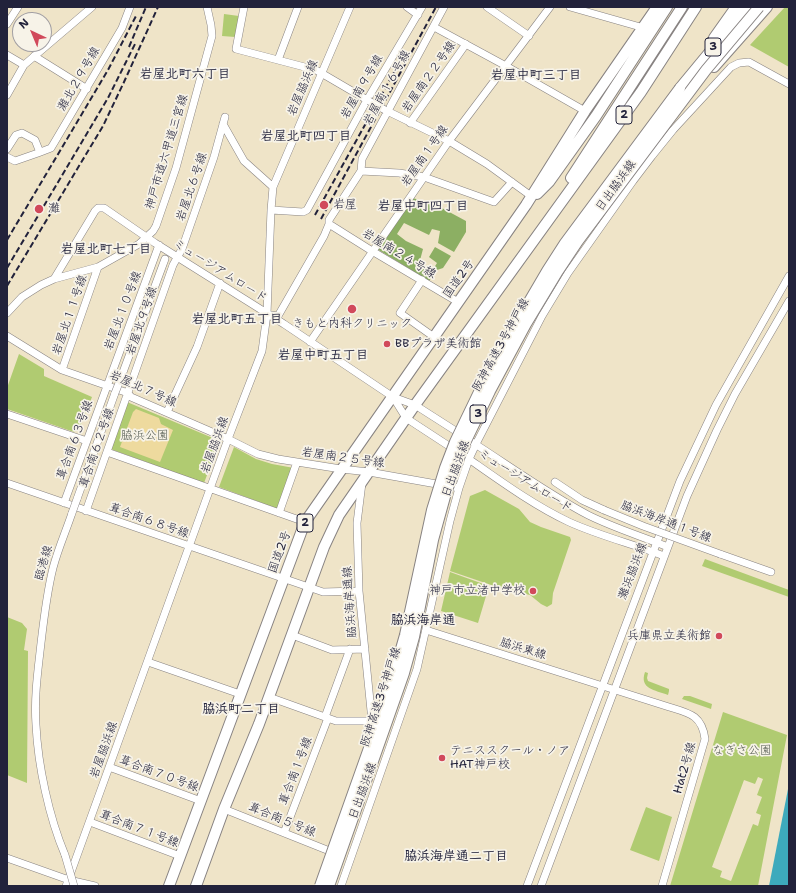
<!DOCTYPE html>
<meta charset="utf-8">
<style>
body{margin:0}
#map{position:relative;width:796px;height:893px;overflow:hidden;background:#efe4c8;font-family:"Shantell Sans",sans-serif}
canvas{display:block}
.frame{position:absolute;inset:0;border:8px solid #22223b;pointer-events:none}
.north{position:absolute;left:12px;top:12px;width:40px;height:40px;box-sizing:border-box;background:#f7f3e8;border:1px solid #a29fa3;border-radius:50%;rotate:316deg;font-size:11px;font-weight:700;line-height:16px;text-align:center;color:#22223b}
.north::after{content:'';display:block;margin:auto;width:14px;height:18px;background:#d1495b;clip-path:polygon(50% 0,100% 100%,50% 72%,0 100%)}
</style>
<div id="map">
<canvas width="796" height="893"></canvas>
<div class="frame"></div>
<div class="north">N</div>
</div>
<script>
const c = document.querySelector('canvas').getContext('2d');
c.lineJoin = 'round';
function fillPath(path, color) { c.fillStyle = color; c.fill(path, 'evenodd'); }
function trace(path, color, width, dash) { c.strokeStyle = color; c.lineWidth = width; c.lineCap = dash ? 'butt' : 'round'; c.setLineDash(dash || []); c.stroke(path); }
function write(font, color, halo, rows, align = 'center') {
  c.font = font + ' "Shantell Sans","Klee One",sans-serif'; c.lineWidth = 3.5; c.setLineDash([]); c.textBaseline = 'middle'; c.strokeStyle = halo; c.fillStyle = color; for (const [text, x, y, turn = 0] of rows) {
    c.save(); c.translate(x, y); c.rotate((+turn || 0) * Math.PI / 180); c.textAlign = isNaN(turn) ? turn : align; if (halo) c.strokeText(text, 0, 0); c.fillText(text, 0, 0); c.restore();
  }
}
fillPath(new Path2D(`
 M785 7H789V67L750 45Z
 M224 14 239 16 235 37 222 36Z
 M19 354 44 369V376L92 397 79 429 74 432 7 409V388Z
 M127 402 220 441 204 483 113 450 111 448Z
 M234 447 256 459 272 464 294 468 278 509 219 487Z
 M485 490 519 509 530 522 541 527 570 537 571 540 553 593 552 604 547 607 541 604 530 595 503 589 450 571 470 496Z
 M705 559 789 590V597L702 566Z
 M450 572 489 586 478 623 441 611Z
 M7 617 22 623 27 629 24 650 28 651 27 783 7 775Z
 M645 672 648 673 647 678 648 681 669 689V691L668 695C655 690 639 689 645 672Z
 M684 696H690L712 704 711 709 682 699Z
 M723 712 787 735 758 886H670ZM758 777 763 779 757 795 762 797 756 813 761 815 758 826 753 824 731 881 720 877 722 871 712 867 744 780 755 784Z
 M646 807 672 817 659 861 630 850Z`), '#b0cb71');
fillPath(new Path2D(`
 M413 198 440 207 466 221V232L454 252 438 243 440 231 432 229 429 235 404 223 397 234 406 241 423 249 419 264 432 271 437 263 429 257 435 247 451 256 443 268 437 270 429 281 377 249Z`), '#8caf63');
fillPath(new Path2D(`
 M136 409 159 418 161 424 173 430 160 462 120 447 133 412Z`), '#eeda9e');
fillPath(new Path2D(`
 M789 784V886H769Z`), '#3daabc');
const minor = new Path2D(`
 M244 7 236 49 316 70 369 101
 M407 7 418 15
 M487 7 529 36
 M570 7 644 28
 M7 24 18 7
 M434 27 506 66 585 111
 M7 55 24 65
 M34 56 87 89
 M278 60 298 7
 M7 95 24 65 92 7
 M385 110 449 141 487 164 531 196
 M410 123 466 44
 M223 124 244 161 273 187
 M7 149 16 135 22 133 35 140 39 150 38 153 15 161 7 157
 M38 153 51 148 54 143 122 28 130 7
 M361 171 399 173 424 177 494 202 512 182
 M271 210 303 212 307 210 367 100 422 7
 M329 224 372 251 458 302
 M54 279 95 211 98 208H104L155 243 284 324 393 397 415 405 462 435
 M422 280 400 313 434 337
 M7 313 22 297 41 285 54 279 98 267 139 244 153 231 156 226 176 168 212 36 211 25 207 7
 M271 315 278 316 324 236 329 224V220L361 171 362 159 444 7
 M7 336 62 370 128 393 131 397 228 439 258 454 278 459 341 469 369 472 459 488
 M310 342 449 141 550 7
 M62 370 98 267
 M119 383 165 259
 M393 397 406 418 455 450
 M167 412 197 347 220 283
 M7 414 87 441
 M472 442C511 467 548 494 588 515 614 528 641 536 668 547
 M107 452 305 522
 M466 457C499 480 533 505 569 522 600 536 633 544 664 556
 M555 482 582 500 604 510
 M7 483 323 592 359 591
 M362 483 357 523 359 591 373 731
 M77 499 115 393
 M64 503 159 245
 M86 511 173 265 182 249 214 157 225 117
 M279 513 297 462
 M720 554 771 572
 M426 630 669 707C689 713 702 715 705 739L662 886
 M292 635 332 650 365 649
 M148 662 240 694
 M269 697 336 721H373
 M325 717 350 649
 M109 767 201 801
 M224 809 332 852
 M90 822 180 856
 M284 833 328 718
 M65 855C49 817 38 766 36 725 34 697 38 670 41 643 44 617 47 592 53 568 58 549 66 531 72 513
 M7 858 69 880 95 886
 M66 886 228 439 262 351 267 314 271 210 273 187 350 7
 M341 886 417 669 450 521 459 488 469 459 476 444 542 316 568 273 633 181 652 156 673 130 731 67 739 63 749 62 789 84
 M527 886 680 481 716 405 789 276
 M541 886 687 496 717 430 735 394 789 301`);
const highway = new Path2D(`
 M714 38 736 7
 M714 67 767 7
 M680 88 747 7
 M571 178 682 7
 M537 194 549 182 596 116 667 7
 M169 886 305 522 526 205 585 111 657 7
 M196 886 224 809 259 724 324 547 339 515 415 405 641 92 696 7`);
trace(minor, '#888382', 8);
trace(highway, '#888382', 12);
trace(minor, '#fff', 7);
trace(highway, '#fff', 10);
trace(new Path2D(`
 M129 47 146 7
 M315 215 402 58
 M321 219 436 7
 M7 240 108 70 136 16
 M7 268 108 98 136 42
 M7 286 103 126 124 82 158 7`), '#22223b', 2, [6, 3]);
const minorBridge = new Path2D(`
 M369 101 385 110
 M115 393 119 383
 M604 510 643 526 720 554
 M72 513 77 499
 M65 855 74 886`);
const highwayBridge = new Path2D(`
 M320 886 379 720 395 670 405 635 432 510 445 468 455 442 480 390 513 329 547 271 565 243 680 88
 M329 886 404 673 414 637 433 540 446 493 464 445 490 391 526 324 558 271 578 241 706 70 759 7`);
trace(minorBridge, '#888382', 8, []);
trace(highwayBridge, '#888382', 12, []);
trace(minorBridge, '#fff', 7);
trace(highwayBridge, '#fff', 10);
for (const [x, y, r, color] of [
 [324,205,5,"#d1495b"],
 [39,209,5,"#d1495b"],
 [352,309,5,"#d1495b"],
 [387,344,4,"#d1495b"],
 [533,591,4,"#d1495b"],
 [719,636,4,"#d1495b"],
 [442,758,4,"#d1495b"]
]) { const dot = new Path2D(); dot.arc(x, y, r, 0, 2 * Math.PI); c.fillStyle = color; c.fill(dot); trace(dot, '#f7f3e8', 1.5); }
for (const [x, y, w] of [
 [713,47,16],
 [624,115,16],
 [478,414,16],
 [305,523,16]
]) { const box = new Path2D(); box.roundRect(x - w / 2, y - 9, w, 18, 3); c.fillStyle = '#f7f3e8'; c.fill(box); trace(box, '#22223b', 1); }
write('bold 11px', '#22223b', null, [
 ["3",713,47],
 ["2",624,115],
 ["3",478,414],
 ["2",305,523]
]);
write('12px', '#22223b', '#f7f3e8', [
 ["岩屋南２２号線",429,77,-55],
 ["灘北２９号線",79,79,-60],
 ["岩屋南９号線",362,87,-60],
 ["岩屋脇浜線",303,88,-67],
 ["岩屋南１６号線",387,88,-61],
 ["神戸市道六甲道三宮線",167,152,-73],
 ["岩屋南１号線",425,156,-55],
 ["日出脇浜線",616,186,-54],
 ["岩屋北６号線",192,187,-71],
 ["岩屋南２４号線",399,254,31],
 ["ミュージアムロード",220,271,32],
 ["国道2号",459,279,-55],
 ["岩屋北１０号線",123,311,-69],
 ["岩屋北１１号線",70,315,-71],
 ["岩屋北９号線",142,321,-71],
 ["阪神高速3号神戸線",501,345,-61],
 ["岩屋北７号線",143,389,24],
 ["葺合南６３号線",75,440,-70],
 ["岩屋脇浜線",215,445,-70],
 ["葺合南６２号線",97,448,-71],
 ["岩屋南２５号線",343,458,8],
 ["日出脇浜線",456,469,-70],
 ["ミュージアムロード",525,481,32],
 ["葺合南６８号線",149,521,19],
 ["脇浜海岸通１号線",666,522,21],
 ["国道2号",280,552,-70],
 ["臨港線",44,563,-74],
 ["灘浜脇浜線",633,571,-69],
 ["脇浜海岸通線",350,602,-94],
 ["脇浜東線",523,649,17],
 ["阪神高速3号神戸線",381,697,-72],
 ["岩屋脇浜線",104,750,-70],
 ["Hat2号線",685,768,-74],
 ["葺合南１号線",296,771,-69],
 ["葺合南７０号線",159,774,20],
 ["日出脇浜線",363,791,-70],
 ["葺合南５号線",282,820,22],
 ["葺合南７１号線",139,829,21]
]);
write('12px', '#22223b', '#f7f3e8', [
 ["岩屋",333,205],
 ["灘",48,209],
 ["きもと内科クリニック",352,324,"center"],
 ["BBプラザ美術館",395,344],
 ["神戸市立渚中学校",525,591,"right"],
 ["兵庫県立美術館",711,636,"right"],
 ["テニススクール・ノア",450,751],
 ["HAT神戸校",450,765]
], 'left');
write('12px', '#4d554b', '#f7f3e8', [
 ["脇浜公園",145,436],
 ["なぎさ公園",742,751]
]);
write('bold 13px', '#22223b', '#f7f3e8', [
 ["岩屋北町六丁目",185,75],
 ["岩屋中町三丁目",536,76],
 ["岩屋北町四丁目",306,137],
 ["岩屋中町四丁目",423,207],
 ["岩屋北町七丁目",106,250],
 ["岩屋北町五丁目",237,320],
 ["岩屋中町五丁目",323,356],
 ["脇浜海岸通",423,621],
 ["脇浜町二丁目",241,710],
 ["脇浜海岸通二丁目",456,857]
]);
</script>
